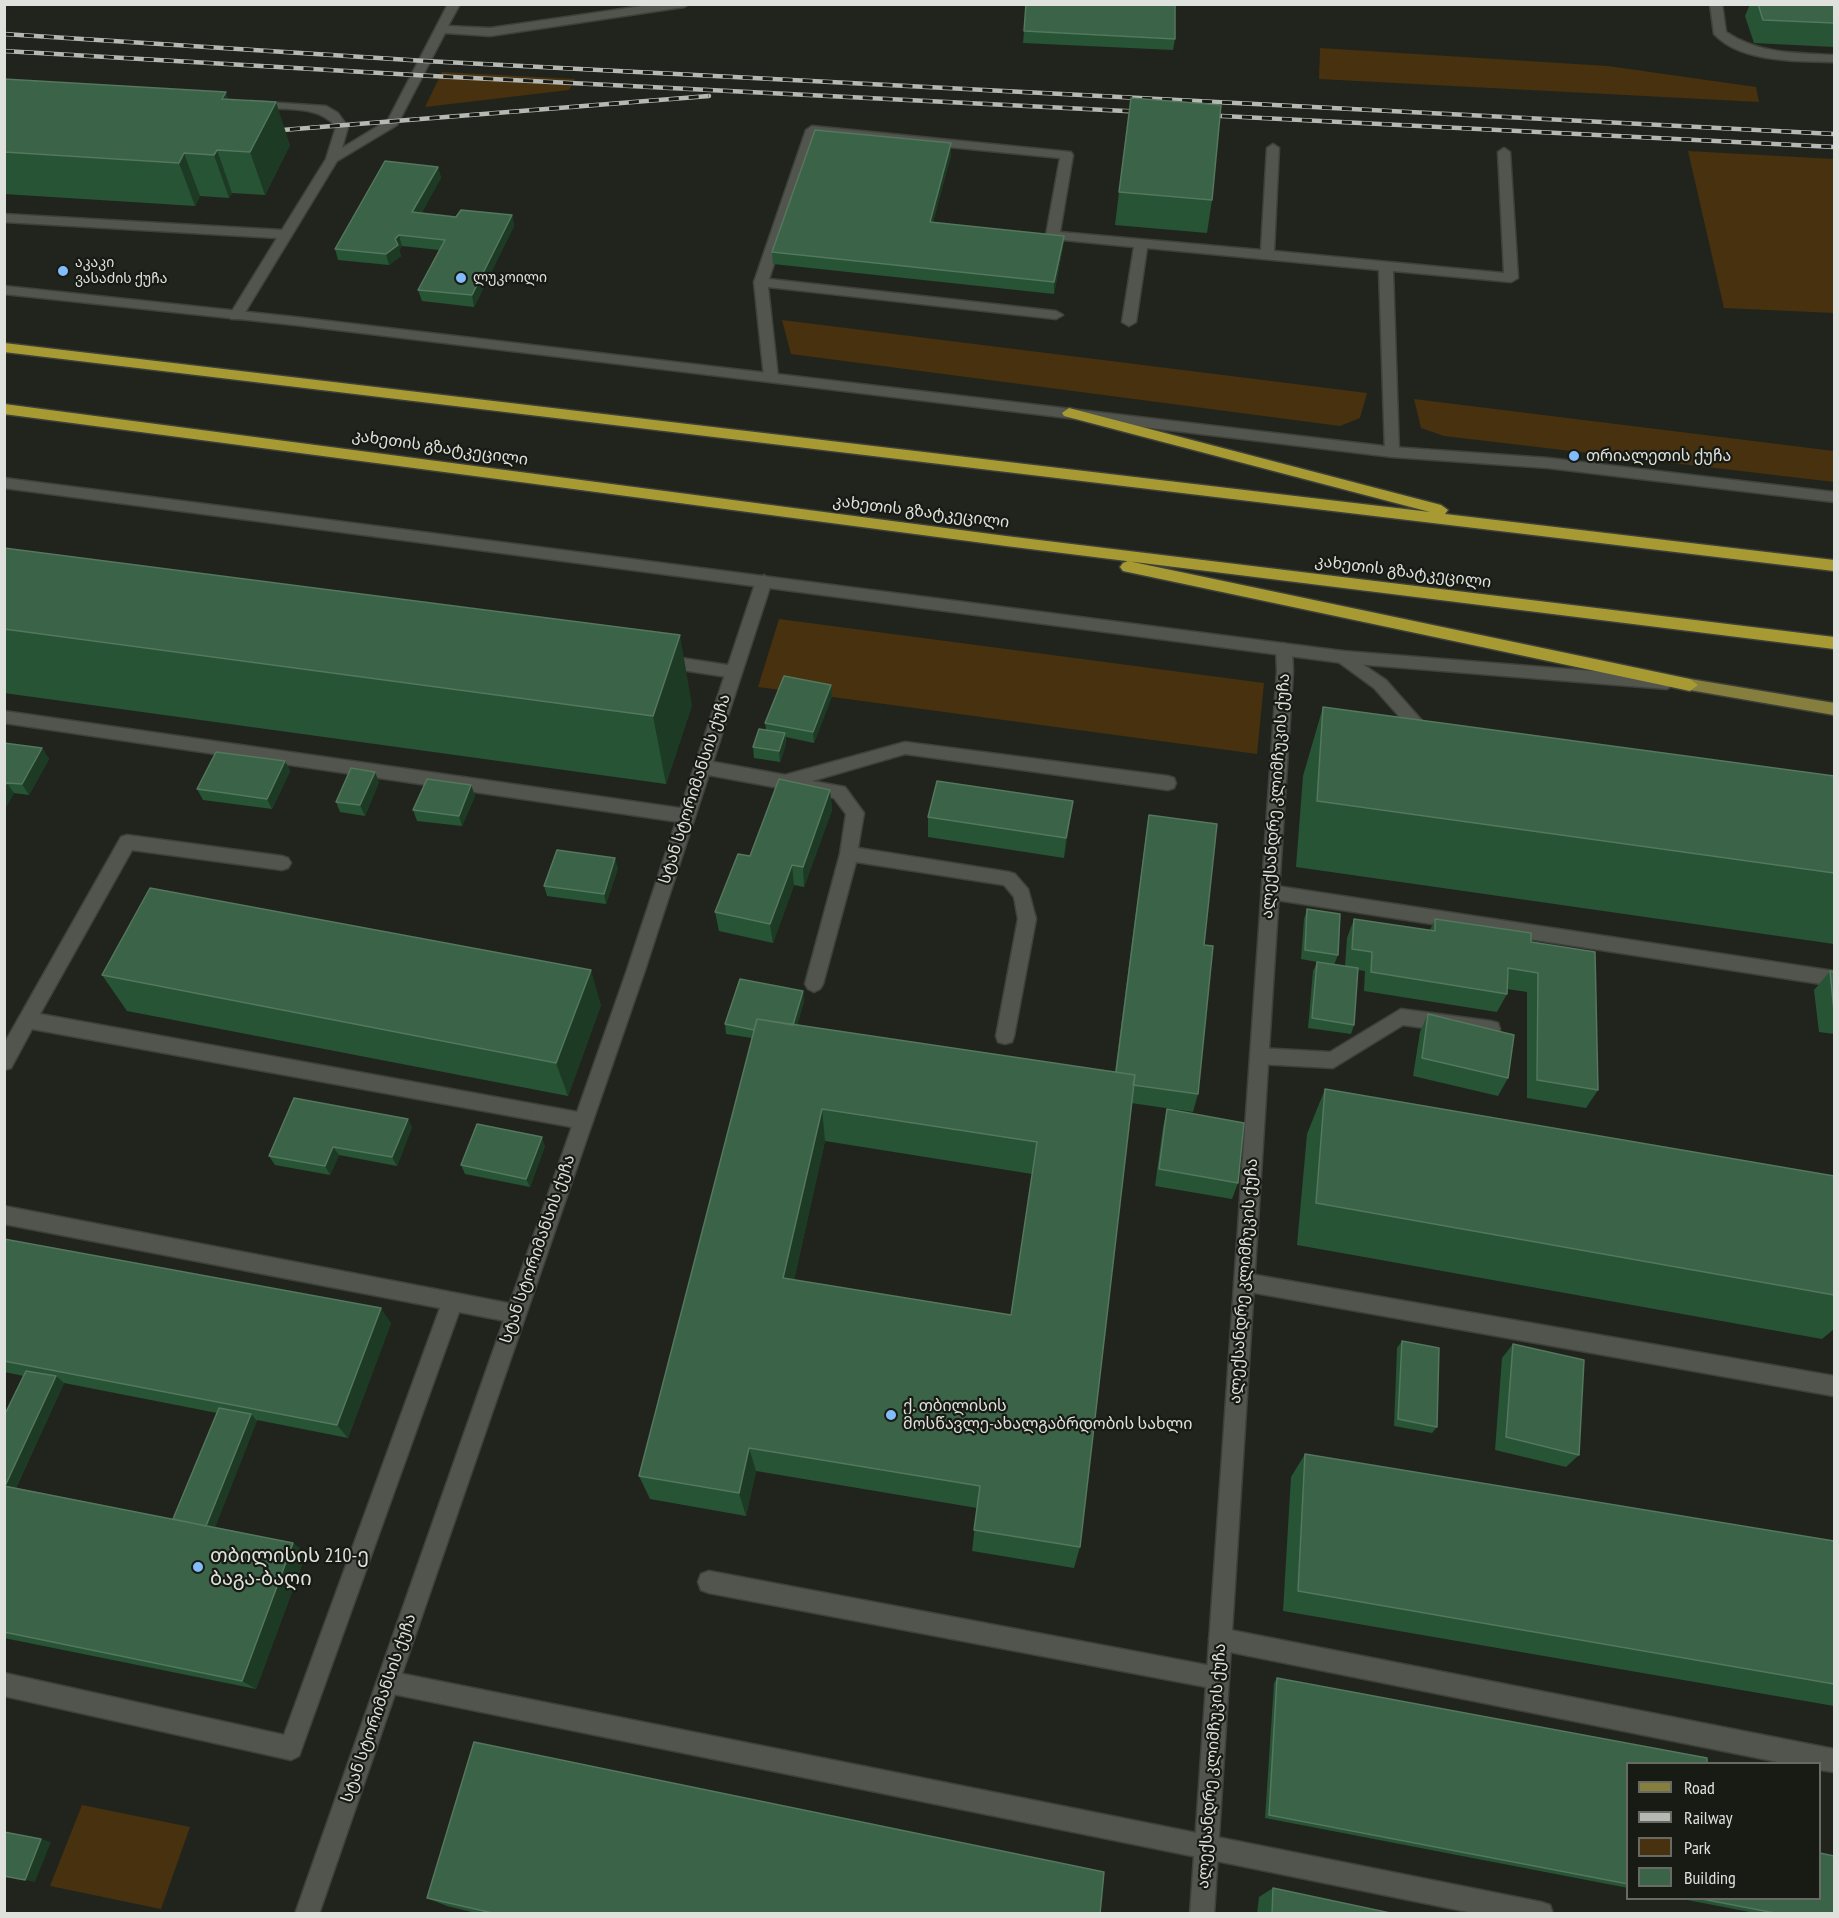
<!DOCTYPE html>
<meta charset="utf-8">
<style>
body{margin:0}
#map{position:relative;width:1839px;height:1918px;overflow:hidden;background:#21241d;font-family:"PT Sans Narrow",sans-serif}
canvas{display:block}
.frame{position:absolute;inset:0;border:6px solid #dfe1dd;pointer-events:none}
.legend{position:absolute;left:1626px;top:1762px;width:195px;height:138px;box-sizing:border-box;background:#181a14;border:2px solid #686a64;margin:0;padding:8px 10px;list-style:none;font-size:18px;color:#dfe1dd}
.legend li{display:flex;align-items:center;gap:12px;height:30px}
.legend b{width:30px;border:2px solid #686a64}
</style>
<div id="map">
<canvas width="1839" height="1918"></canvas>
<div class="frame"></div>
<ul class="legend">
<li><b style="height:8px;background:#867e3d"></b>Road</li>
<li><b style="height:8px;background:#b6b8b4"></b>Railway</li>
<li><b style="height:16px;background:#47310e"></b>Park</li>
<li><b style="height:16px;background:#3a6347"></b>Building</li>
</ul>
</div>
<script>
const c = document.querySelector('canvas').getContext('2d');
c.lineJoin = 'round';
function fillPath(path, color) { c.fillStyle = color; c.fill(path, 'evenodd'); }
function trace(path, color, width, dash) { c.strokeStyle = color; c.lineWidth = width; c.lineCap = dash ? 'butt' : 'round'; c.setLineDash(dash || []); c.stroke(path); }
function write(font, color, halo, rows, align = 'center') {
  c.font = font + ' "PT Sans Narrow","Noto Sans Georgian",sans-serif'; c.lineWidth = 4.5; c.setLineDash([]); c.textBaseline = 'middle'; c.strokeStyle = halo; c.fillStyle = color; for (const [text, x, y, turn = 0] of rows) {
    c.save(); c.translate(x, y); c.rotate((+turn || 0) * Math.PI / 180); c.textAlign = isNaN(turn) ? turn : align; if (halo) c.strokeText(text, 0, 0); c.fillText(text, 0, 0); c.restore();
  }
}
fillPath(new Path2D(`
 M1320 48 1608 66 1756 87 1759 102 1319 79Z
 M442 72 575 79 569 90 425 107Z
 M1688 151 1834 159V313L1724 308Z
 M782 320 1367 393 1360 418 1340 426 791 354Z
 M1414 399 1834 451V482L1444 436 1421 428Z
 M779 619 1264 683 1257 754 758 687Z
 M82 1805 190 1827 161 1909 50 1886Z`), '#47310e');
const lane = new Path2D(`
 M448 4H460L448 26 490 28 656 4H689L684 7 490 36 445 33 397 125 337 161 241 319H231L229 316 277 238 4 222V214L282 230 326 159 336 127C319 104 280 110 254 108L250 107V101L326 106 338 113 348 127 342 148 388 120Z
 M812 126 1071 152 1073 155 1060 232 1261 250 1267 148 1273 144 1279 148 1274 251 1504 273 1498 152 1504 148 1510 152 1518 278 1511 282 1393 271 1399 452 1392 457 1385 452 1379 270 1147 248 1136 322 1129 326 1122 322 1134 247 1053 239 1046 235 1060 158 817 134 769 279 1056 311 1063 315 1056 319 768 287 778 377 771 382 764 377 754 282 806 130Z
 M1343 651 1386 680 1433 733 1435 737 1433 741H1421L1374 688 1337 661 1335 657 1337 653Z
 M662 655 734 666 742 672 734 678 662 667 654 661Z
 M4 711 686 809 692 811 695 816 692 821 686 823 4 723Z
 M905 742 1168 776 1174 778 1176 783 1174 788 1168 790 905 754 812 781 845 787 864 813 858 848 1009 872 1015 874 1028 889 1036 919 1014 1036 1012 1042 1005 1044 998 1042 996 1036 1018 919 1014 897 1004 885 856 862 823 984 820 989 814 992 808 989 805 984 840 854 846 814 834 798 703 774 697 772 695 767 697 762 703 760 785 775Z
 M127 835 282 856 288 858 291 863 288 868 282 870 132 850 40 1014 583 1113 590 1115 593 1121 590 1127 583 1129 32 1029 11 1068 4 1070V1044L121 837Z
 M1270 885 1834 971V986L1270 899 1264 897 1261 892 1264 887Z
 M1401 1009 1491 1021 1498 1023 1500 1029 1498 1035 1491 1037 1403 1025 1333 1068 1259 1064 1252 1062 1250 1056 1252 1050 1259 1048 1330 1052Z
 M4 1206 523 1306 526 1313 523 1320 516 1323 459 1312 299 1756 291 1760 4 1696V1673L284 1735 440 1308 4 1224Z
 M1244 1273 1834 1376V1396L1244 1291 1237 1289 1234 1282 1237 1275Z
 M709 1571 1217 1667 1225 1670 1228 1678 1225 1686 1217 1689 709 1593 701 1590 698 1582 701 1574Z
 M1220 1628 1834 1749V1772L1820 1770V1764H1788L1220 1650 1212 1647 1209 1639 1212 1631Z
 M388 1671 1541 1902 1550 1905 1553 1914H1478L388 1693 380 1690 377 1682 380 1674Z`);
const street = new Path2D(`
 M1710 4H1722L1726 32C1759 54 1796 53 1834 55V62C1798 61 1741 63 1714 34Z
 M764 575 772 581 644 973 319 1914H295L626 973 756 581Z
 M1284 643 1292 649 1293 671 1214 1914H1190L1277 671 1276 649Z`);
const secondary = new Path2D(`
 M4 286 295 317 1392 447 1548 458 1834 492V502L1548 468 1392 457 295 325 4 294Z
 M4 478 1343 651 1667 677 1675 683 1667 689 1343 663 4 488Z`);
const primary = new Path2D(`
 M1690 679 1834 703V715L1684 689 1682 685 1684 681Z`);
const highway = new Path2D(`
 M4 343 1430 512 1064 416 1062 413 1069 408 1441 505 1448 510 1445 514 1834 560V571L4 352Z
 M4 404 1006 536 1834 637V649L1006 546 4 414Z
 M1128 561 1690 679 1698 685 1690 691 1123 571 1120 567 1123 563Z`);
trace(lane, '#3e403a', 3);
trace(street, '#3e403a', 3);
trace(secondary, '#3e403a', 3);
trace(primary, '#3e403a', 3);
trace(highway, '#3e403a', 3);
fillPath(lane, '#52554d');
fillPath(street, '#52554d');
fillPath(secondary, '#52554d');
fillPath(primary, '#867e3d');
fillPath(highway, '#a89a33');
const rail = new Path2D(`
 M4 34 425 61 1834 134
 M4 51 432 76 1145 112
 M1202 115 1834 147
 M270 131 709 96`);
trace(rail, '#b6b8b4', 4.5);
trace(rail, '#181a14', 3, [10]);
fillPath(new Path2D(`
 M1750 4H1834V47L1754 43 1745 16Z
 M1024 31 1175 39 1173 50 1023 43Z
 M4 79 228 99 290 145 265 195 232 193 229 198 200 196 195 206 4 194Z
 M951 155 933 222 1064 236 1063 247 1054 294 773 264 772 252Z
 M438 167 441 178 421 213 456 217 512 215 514 226 474 307 422 301 418 290 439 250 402 246 399 250 401 256 389 265 338 260 335 249Z
 M1119 192 1212 200 1207 233 1115 225Z
 M4 548 692 705 666 784 4 693Z
 M831 685 832 696 814 743 786 737V744L780 762 754 758 753 747 766 730 765 723Z
 M1323 707 1834 776V944L1296 867 1303 776Z
 M4 743 42 748 49 759 29 795 14 793 4 810Z
 M285 761 290 771 272 809 203 800 197 789Z
 M379 782 365 816 340 812 336 802Z
 M471 785 475 796 462 826 417 821 413 810Z
 M830 790 832 810 804 887 794 885 773 943 719 931 715 912 750 856Z
 M1073 801 1064 858 928 837V817Z
 M1149 815 1204 945 1198 1094 1193 1112 1131 1103 1080 1547 1074 1568 972 1551 977 1508 756 1471 746 1516 650 1499 639 1476 752 1038 726 1034 725 1024 803 991 804 1001 797 1025 1115 1072 1146 835ZM825 1141 1032 1174 1011 1315 794 1280Z
 M618 868 606 904 547 896 544 886Z
 M1307 909 1338 955 1334 965 1345 966 1347 938 1354 919 1430 930 1435 919 1531 942 1598 1090 1586 1108 1527 1098V992L1507 989V994L1497 1012 1364 991 1365 971 1358 970 1354 1025 1351 1034 1308 1028 1313 971 1317 962 1301 959 1304 919Z
 M1830 971 1834 972V1034L1819 1032 1814 990Z
 M102 975 601 1005 568 1096 127 1011Z
 M1428 1014 1508 1078 1498 1096 1413 1076 1420 1032Z
 M1325 1089 1834 1176V1329L1822 1339 1297 1245 1307 1134Z
 M1167 1109 1238 1183 1232 1199 1155 1186 1163 1127Z
 M412 1127 397 1166 339 1155 330 1175 275 1165 269 1156Z
 M545 1146 530 1187 465 1174 461 1165Z
 M4 1239 391 1323 348 1438 257 1420 215 1527 293 1543 306 1554 256 1689 4 1638V1416L24 1376 4 1372ZM64 1383 217 1413 173 1519 16 1488Z
 M1402 1341 1437 1427 1432 1433 1394 1426 1397 1348Z
 M1513 1344 1579 1455 1566 1467 1495 1450 1502 1358Z
 M1305 1454 1834 1541V1706L1283 1611 1291 1477Z
 M1277 1678 1628 1764V1888L1265 1818 1274 1683Z
 M1273 1888 1395 1914H1257L1259 1897Z
 M427 1898 1100 1914H480L447 1906Z
 M1682 1899H1820L1834 1914H1760Z`), '#265435');
fillPath(new Path2D(`
 M226 92 241 135 222 99Z
 M276 102 290 145 265 195 250 152Z
 M951 143V155L930 233V222Z
 M217 150 232 193 229 198 214 155Z
 M184 153 200 196 195 206 179 163Z
 M438 167 441 178 416 224 412 212Z
 M512 215 514 226 474 307 472 295Z
 M399 235 402 246 399 250 401 256 389 265 386 254Z
 M1064 236 1063 247 1054 294V282Z
 M680 635 692 705 666 784 653 716Z
 M831 685 832 696 814 743 813 732Z
 M785 733 786 744 780 762 779 751Z
 M42 748 49 759 29 795 22 784Z
 M285 761 290 771 272 809 267 799Z
 M375 772 379 782 365 816 360 805Z
 M7 783 14 793 4 810V786Z
 M471 785 475 796 462 826 459 816Z
 M830 790 832 810 804 887 803 867Z
 M1073 801 1070 821 1064 858 1066 838Z
 M615 858 618 868 606 904 604 894Z
 M792 865 794 885 773 943 770 924Z
 M591 970 601 1005 568 1096 556 1063Z
 M803 991 804 1001 791 1045 790 1036Z
 M822 1109 825 1141 788 1307 783 1278Z
 M408 1119 412 1127 397 1166 392 1157Z
 M542 1137 545 1146 530 1187 526 1179Z
 M333 1147 339 1155 330 1175 325 1166Z
 M381 1308 391 1323 348 1438 337 1425Z
 M56 1376 64 1383 12 1496 4 1487Z
 M251 1414 257 1421 212 1535 204 1529Z
 M749 1448 756 1471 746 1516 739 1493Z
 M293 1543 306 1554 256 1689 242 1681Z
 M41 1839 51 1842 35 1882 25 1880Z`), '#1c3a24');
const building = new Path2D(`
 M1026 4H1175V39L1024 31Z
 M1758 4H1834V23L1763 20Z
 M4 79 226 92 222 99 276 102 250 152 217 150 214 155 184 153 179 163 4 152Z
 M1131 98 1221 105 1212 200 1119 192Z
 M815 130 951 143 930 222 1064 236 1054 282 772 252Z
 M385 161 438 167 412 212 456 217 461 210 512 215 472 295 418 290 445 240 399 235 395 239 398 245 386 254 335 249Z
 M4 548 680 635 653 716 4 629Z
 M784 676 831 685 813 732 765 723Z
 M1323 707 1834 776V873L1317 801Z
 M759 729 785 733 779 751 753 747Z
 M4 743 42 748 22 784 7 783 4 786Z
 M216 752 285 761 267 799 197 789Z
 M351 768 375 772 360 805 336 802Z
 M427 779 471 785 459 816 413 810Z
 M779 779 830 790 803 867 792 865 770 924 715 912 738 854 750 856Z
 M937 781 1073 801 1066 838 928 817Z
 M1149 815 1217 824 1204 945 1213 946 1198 1094 1133 1085 1135 1075 1116 1072Z
 M557 850 615 858 604 894 544 886Z
 M150 888 591 970 556 1063 102 975Z
 M1307 909 1340 914 1338 955 1305 950Z
 M1354 919 1435 931V919L1531 933V942L1595 952 1598 1090 1537 1080 1538 973 1508 968 1507 994 1371 972 1372 952 1352 949Z
 M1317 962 1358 968 1354 1025 1312 1018Z
 M1830 971 1834 972V1011Z
 M740 979 803 991 793 1025 757 1019 754 1030 725 1024Z
 M1428 1014 1514 1035 1508 1078 1422 1058Z
 M757 1019 1135 1075 1080 1547 974 1530 980 1486 749 1448 739 1493 639 1476ZM822 1109 1037 1142 1011 1315 783 1278Z
 M1325 1089 1834 1176V1295L1316 1203Z
 M294 1098 408 1119 392 1157 333 1147 325 1166 269 1156Z
 M1167 1109 1244 1123 1238 1183 1159 1169Z
 M477 1124 542 1137 526 1179 461 1165Z
 M4 1239 381 1308 337 1425 4 1361Z
 M1402 1341 1439 1348 1437 1427 1398 1419Z
 M1513 1344 1584 1360 1579 1455 1506 1437Z
 M26 1371 56 1376 5 1486 4 1416Z
 M219 1408 251 1414 206 1526 173 1519Z
 M1305 1454 1834 1541V1684L1298 1591Z
 M4 1486 293 1543 242 1681 4 1632Z
 M1277 1678 1707 1758V1764H1628V1884L1269 1815Z
 M474 1742 1104 1872 1100 1914H497L427 1898Z
 M4 1832 41 1839 25 1880 4 1876Z
 M1820 1853 1834 1856V1914H1780L1702 1899H1820Z
 M1273 1888 1395 1914H1272Z`);
fillPath(building, '#3a6347');
trace(building, '#54775e', 1.5);
for (const [x, y, r, color] of [
 [63,271,6,"#83bcfb"],
 [461,278,6,"#83bcfb"],
 [1574,456,6,"#83bcfb"],
 [891,1415,6,"#83bcfb"],
 [198,1567,6,"#83bcfb"]
]) { const dot = new Path2D(); dot.arc(x, y, r, 0, 2 * Math.PI); c.fillStyle = color; c.fill(dot); trace(dot, '#181a14', 2); }
write('14px', '#dfe1dd', '#181a14', [
 ["აკაკი",75,263],
 ["ვასაძის ქუჩა",75,279],
 ["ლუკოილი",473,278]
], 'left');
write('16px', '#dfe1dd', '#181a14', [
 ["კახეთის გზატკეცილი",440,448,8],
 ["კახეთის გზატკეცილი",921,512,7],
 ["კახეთის გზატკეცილი",1403,572,7],
 ["სტან სტორიმანსის ქუჩა",695,789,-72],
 ["ალექსანდრე კლიმჩუკის ქუჩა",1276,796,-86],
 ["სტან სტორიმანსის ქუჩა",538,1249,-71],
 ["ალექსანდრე კლიმჩუკის ქუჩა",1244,1281,-86],
 ["სტან სტორიმანსის ქუჩა",379,1708,-71],
 ["ალექსანდრე კლიმჩუკის ქუჩა",1212,1766,-86]
]);
write('16px', '#dfe1dd', '#181a14', [
 ["თრიალეთის ქუჩა",1586,456],
 ["ქ. თბილისის",903,1406],
 ["მოსწავლე-ახალგაბრდობის სახლი",903,1424]
], 'left');
write('20px', '#dfe1dd', '#181a14', [
 ["თბილისის 210-ე",210,1556],
 ["ბაგა-ბაღი",210,1579]
], 'left');
</script>
